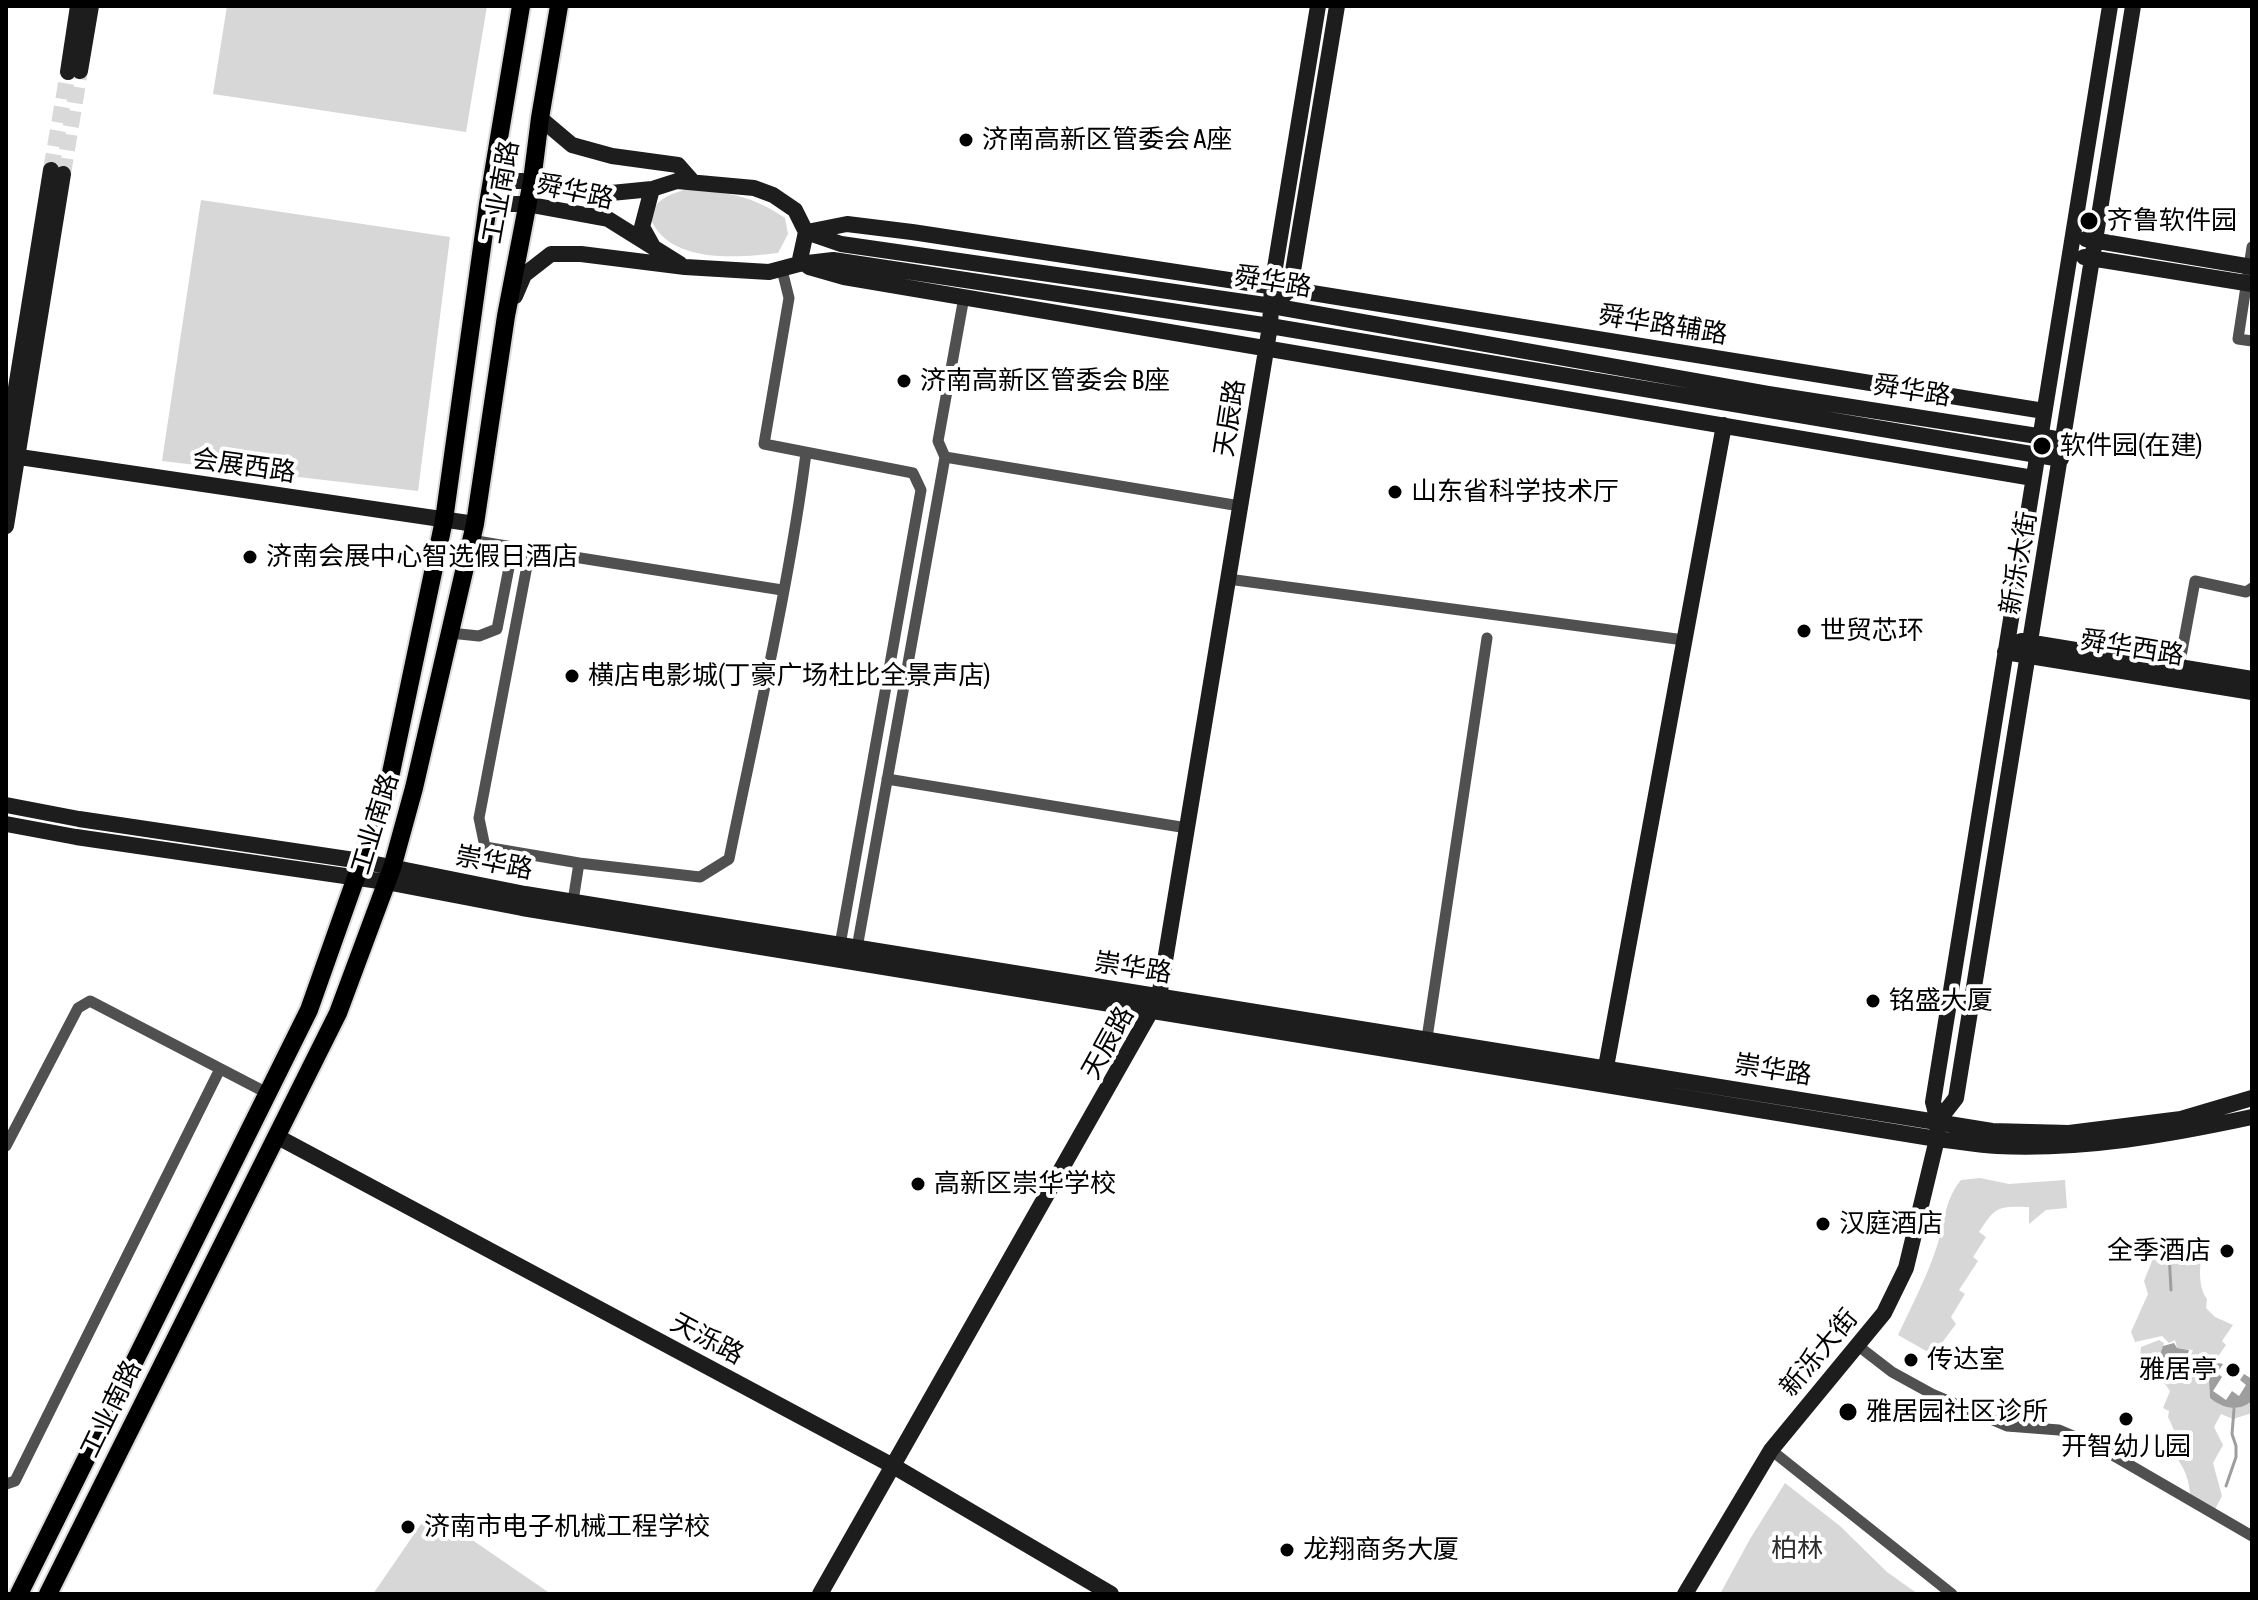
<!DOCTYPE html>
<meta charset="utf-8">
<style>
body{margin:0}
#map{position:relative;width:2258px;height:1600px;overflow:hidden;background:#fff;font-family:"Asap Condensed",sans-serif}
canvas{display:block}
.frame{position:absolute;inset:0;border:8px solid #000;pointer-events:none}
</style>
<div id="map">
<canvas width="2258" height="1600"></canvas>
<div class="frame"></div>
</div>
<script>
const c = document.querySelector('canvas').getContext('2d');
c.lineJoin = 'round';
function fillPath(path, color) { c.fillStyle = color; c.fill(path, 'evenodd'); }
function trace(path, color, width, dash) { c.strokeStyle = color; c.lineWidth = width; c.lineCap = dash ? 'butt' : 'round'; c.setLineDash(dash || []); c.stroke(path); }
function write(font, color, halo, rows, align = 'center') {
  c.font = font + ' "Asap Condensed","Noto Sans SC",sans-serif'; c.lineWidth = 8; c.setLineDash([]); c.textBaseline = 'middle'; c.strokeStyle = halo; c.fillStyle = color; for (const [text, x, y, turn = 0] of rows) {
    c.save(); c.translate(x, y); c.rotate((+turn || 0) * Math.PI / 180); c.textAlign = isNaN(turn) ? turn : align; if (halo) c.strokeText(text, 0, 0); c.fillText(text, 0, 0); c.restore();
  }
}
fillPath(new Path2D(`
 M227 6H487L466 132 213 94Z
 M687 189C727 193 750 194 785 218L788 234 778 253C737 258 667 264 650 217 657 198 668 195 687 189Z
 M201 200 450 237 418 491 162 461Z
 M1980 1178 2009 1184 2065 1180 2067 1208 2046 1210 2029 1224V1207C1998 1206 1996 1206 1979 1232L1986 1237 1973 1257 1978 1261 1959 1290 1965 1294 1951 1317 1956 1324 1941 1344 1949 1350 1942 1360 1898 1335C1912 1305 1928 1275 1938 1243 1945 1220 1945 1199 1961 1180Z
 M2190 1248 2201 1254C2200 1269 2198 1287 2207 1299L2206 1308 2215 1317 2233 1325 2222 1341 2226 1345 2210 1368 2212 1369 2209 1380 2210 1398C2223 1409 2239 1412 2252 1401V1413L2233 1419 2221 1414 2214 1427 2223 1445 2213 1463 2222 1496 2212 1515 2191 1502C2190 1491 2189 1481 2184 1470 2177 1455 2166 1449 2174 1430L2168 1417 2169 1411 2163 1408 2170 1391C2163 1380 2152 1368 2139 1368L2141 1347 2159 1340 2164 1343 2161 1355 2177 1370 2186 1367 2193 1350 2177 1348 2175 1340 2169 1343 2162 1336 2135 1342 2131 1332 2148 1294 2144 1281 2154 1256Z
 M1785 1483 1840 1526 1887 1572 1918 1594H1720L1750 1539Z
 M430 1511 551 1594H373Z`), '#d7d7d7');
fillPath(new Path2D(`
 M2174 1343 2177 1348 2189 1350 2186 1361 2177 1371 2160 1355 2163 1346Z
 M2214 1362 2223 1364 2217 1373 2222 1377 2213 1391 2226 1400 2232 1391 2239 1396 2246 1385 2240 1380 2244 1374 2252 1379V1401C2239 1412 2223 1409 2210 1398L2209 1380Z`), '#9e9e9e');
trace(new Path2D(`
 M2169 1253 2171 1290
 M2226 1486 2236 1457V1446L2232 1434 2234 1409`), '#9e9e9e', 3);
trace(new Path2D(`
 M51 170 68 72
 M63 174 80 71`), '#d9d9d9', 16, [16, 8]);
const primary = new Path2D(`
 M19 1594 309 1010 388 787 444 520 488 204 521 6
 M48 1594 338 1013 392 868 414 788 475 524 506 316 532 181 540 118 559 6`);
trace(primary, '#dbdbdb', 22);
trace(new Path2D(`
 M2252 247 2238 339 2252 341
 M782 270 789 298 764 444 913 473 921 490 840 945
 M945 457 938 441 964 297
 M471 540 530 550
 M1228 579 1684 640
 M782 590 530 550 479 818 485 847 579 863 700 877 729 859C756 725 789 587 806 453
 M450 633 479 636 497 629 513 547
 M2179 667 2195 581 2246 592 2252 588
 M887 779 1187 828
 M573 901 579 863
 M857 948 945 457 1240 506
 M1427 1038 1487 638
 M6 1146 78 1008 90 1001 267 1093
 M1857 1345 1892 1372 1932 1394 2007 1426 2059 1430 2097 1446 2252 1536
 M1771 1450 1952 1594
 M6 1484 15 1481 220 1069`), '#505050', 11);
trace(new Path2D(`
 M80 71 91 6
 M68 72 78 6
 M540 118 572 145 612 156 678 165 693 182
 M494 181H532L601 194 652 189 677 181 754 188 773 195 795 210 806 232 841 244 1272 306 1768 394 2063 440
 M652 189 642 227 652 245
 M488 204H526L608 219 680 264
 M807 232 847 224 912 232 1275 287 2044 411
 M2086 239 2252 267
 M2084 257 2252 284
 M799 264 806 232
 M809 267 844 277 2033 478
 M515 296 524 275 551 254H581L685 267 769 272 799 264 833 260 1270 326 2061 459
 M1282 297 1290 289 1337 6
 M6 450 51 170
 M6 455 475 524
 M6 526 63 174
 M2021 641 2252 679
 M2005 652 2252 692
 M6 805 79 819 361 861 525 894 1992 1131 2069 1133 2181 1119 2252 1098
 M6 824 76 837 386 882 522 908 1937 1139C1957 1141 1977 1145 1997 1146 2084 1150 2168 1135 2252 1117
 M1606 1067 1724 425
 M1938 1121 1956 1098 2133 6
 M276 1136 895 1467 1111 1594
 M820 1594 1159 997 1270 326 1272 286 1318 6
 M1685 1594 1771 1450 1884 1313 1906 1268 1937 1139 1938 1121 1933 1102 2110 6`), '#1d1d1d', 16);
trace(primary, '#000', 18);
for (const [x, y, r, color] of [
 [966,140,8,"#000"],
 [2089,221,10,"#000"],
 [904,381,8,"#000"],
 [2042,446,10,"#000"],
 [1395,492,8,"#000"],
 [250,557,8,"#000"],
 [1804,631,8,"#000"],
 [572,676,8,"#000"],
 [1873,1001,8,"#000"],
 [918,1184,8,"#000"],
 [1823,1224,8,"#000"],
 [2227,1251,8,"#000"],
 [1911,1360,8,"#000"],
 [2233,1370,8,"#000"],
 [1848,1412,10,"#000"],
 [2126,1419,8,"#000"],
 [408,1527,8,"#000"],
 [1287,1550,8,"#000"]
]) { const dot = new Path2D(); dot.arc(x, y, r, 0, 2 * Math.PI); c.fillStyle = color; c.fill(dot); trace(dot, '#fff', 3); }
write('26px', '#000', '#fff', [
 ["济南高新区管委会 A座",982,140],
 ["齐鲁软件园",2107,221],
 ["济南高新区管委会 B座",920,381],
 ["软件园(在建)",2060,446],
 ["山东省科学技术厅",1411,492],
 ["济南会展中心智选假日酒店",266,557],
 ["世贸芯环",1820,631],
 ["横店电影城(丁豪广场杜比全景声店)",588,676],
 ["铭盛大厦",1889,1001],
 ["高新区崇华学校",934,1184],
 ["汉庭酒店",1839,1224],
 ["全季酒店",2211,1251,"right"],
 ["传达室",1927,1360],
 ["雅居亭",2217,1370,"right"],
 ["雅居园社区诊所",1866,1412],
 ["开智幼儿园",2126,1447,"center"],
 ["济南市电子机械工程学校",424,1527],
 ["龙翔商务大厦",1303,1550]
], 'left');
write('26px', '#000', '#fff', [
 ["工业南路",501,192,-80],
 ["舜华路",575,192,12],
 ["舜华路",1273,282,9],
 ["舜华路辅路",1663,325,9],
 ["舜华路",1912,391,9],
 ["天辰路",1230,418,-81],
 ["会展西路",244,466,8],
 ["新泺大街",2019,563,-80],
 ["舜华西路",2132,648,9],
 ["工业南路",375,824,-73],
 ["崇华路",494,863,11],
 ["崇华路",1133,968,9],
 ["天辰路",1108,1043,-61],
 ["崇华路",1773,1070,9],
 ["天泺路",707,1339,28],
 ["新泺大街",1819,1353,-50],
 ["工业南路",111,1409,-64]
]);
write('26px', '#2e2e2e', '#fff', [
 ["柏林",1797,1549]
]);
</script>
